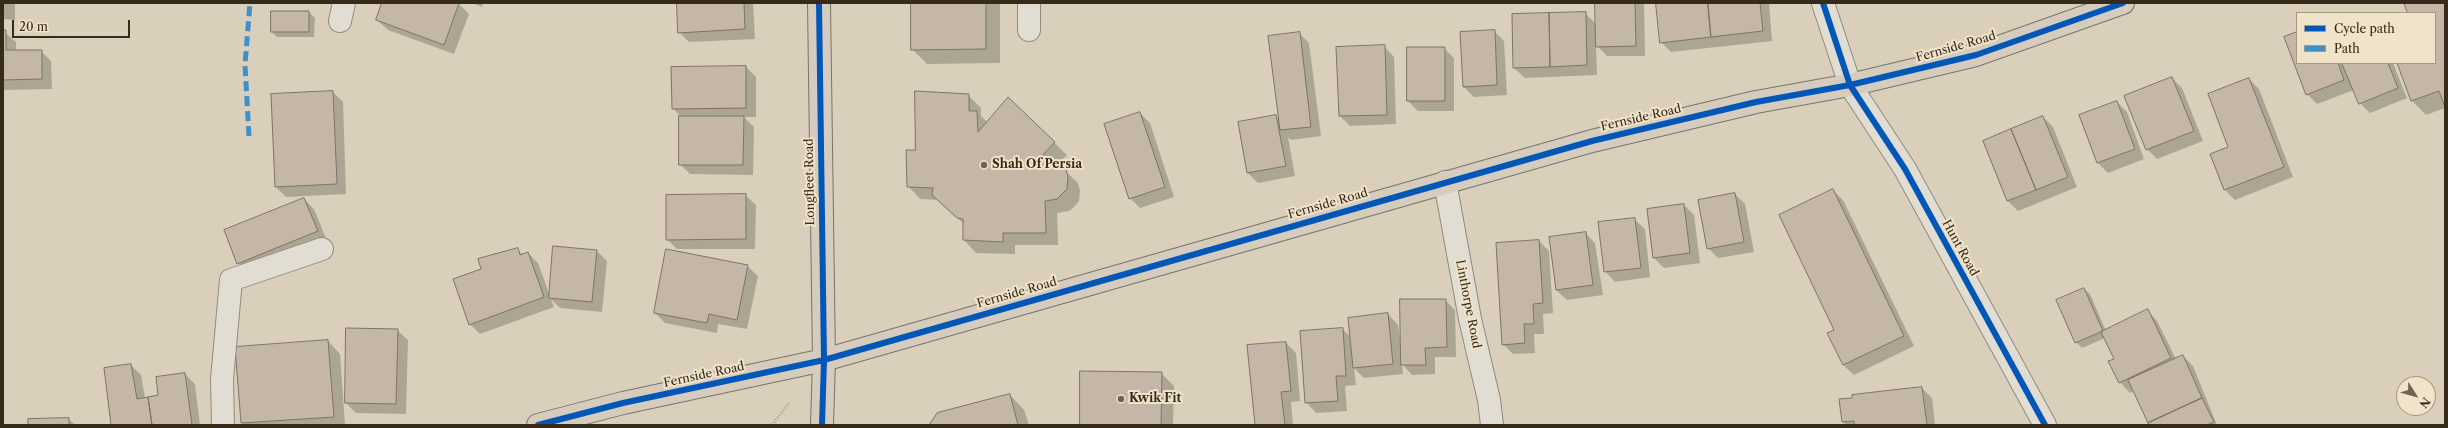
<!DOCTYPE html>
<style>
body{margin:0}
#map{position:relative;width:2448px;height:428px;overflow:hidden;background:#d9cfba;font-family:"Libre Caslon Text",serif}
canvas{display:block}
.frame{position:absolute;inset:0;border:4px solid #362a1b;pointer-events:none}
.legend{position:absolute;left:2296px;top:12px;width:140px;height:52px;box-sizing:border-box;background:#efe3ca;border:1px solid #a59984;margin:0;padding:5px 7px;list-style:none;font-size:12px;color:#362a1b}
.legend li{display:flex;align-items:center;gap:8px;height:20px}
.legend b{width:20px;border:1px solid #a59984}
.north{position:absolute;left:2396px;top:376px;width:40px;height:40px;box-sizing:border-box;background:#efe3ca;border:1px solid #a59984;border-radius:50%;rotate:127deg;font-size:11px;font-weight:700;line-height:16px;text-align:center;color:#362a1b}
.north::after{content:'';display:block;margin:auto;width:14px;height:18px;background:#6f6453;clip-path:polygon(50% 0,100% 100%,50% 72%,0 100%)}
.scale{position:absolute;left:12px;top:20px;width:118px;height:18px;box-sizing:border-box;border:2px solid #362a1b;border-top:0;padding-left:5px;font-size:12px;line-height:14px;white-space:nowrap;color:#362a1b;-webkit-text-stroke:3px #efe3ca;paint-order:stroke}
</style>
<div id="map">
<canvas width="2448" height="428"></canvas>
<div class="frame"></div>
<ul class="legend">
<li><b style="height:5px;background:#0057b8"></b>Cycle path</li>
<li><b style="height:5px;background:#3d90c9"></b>Path</li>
</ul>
<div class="north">N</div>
<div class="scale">20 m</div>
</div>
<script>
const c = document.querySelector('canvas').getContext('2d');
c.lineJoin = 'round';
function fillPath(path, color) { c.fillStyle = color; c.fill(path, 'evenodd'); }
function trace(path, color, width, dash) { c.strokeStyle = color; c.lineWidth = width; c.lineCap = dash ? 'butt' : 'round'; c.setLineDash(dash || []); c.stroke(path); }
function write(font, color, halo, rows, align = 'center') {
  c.font = font + ' "Libre Caslon Text",serif'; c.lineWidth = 4; c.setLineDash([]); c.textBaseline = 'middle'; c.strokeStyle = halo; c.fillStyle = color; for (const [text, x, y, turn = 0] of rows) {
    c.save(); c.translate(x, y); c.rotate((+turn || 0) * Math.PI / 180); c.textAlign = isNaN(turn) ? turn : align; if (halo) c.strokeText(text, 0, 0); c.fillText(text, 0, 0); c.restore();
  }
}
fillPath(new Path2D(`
 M3 3H15V20L3 19Z
 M384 3 459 4 469 14 454 54 388 30 377 20Z
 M473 3H483L482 7Z
 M678 3H753L755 39 689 42 679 32Z
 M912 3H1000V63L927 64 912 49Z
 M1596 3H1644L1645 56H1607L1596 45 1597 75 1525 78 1514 68 1513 15 1585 13 1596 24Z
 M1657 3H1769L1772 41 1671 52 1661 42Z
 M2405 3H2445V108L2426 115 2412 101 2398 63H2435V13H2409Z
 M272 12H309L315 18 314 37H277L272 32Z
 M3 31 16 42V51H41L51 61 52 89 3 90Z
 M1494 31 1504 41 1507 95 1474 97 1464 87Z
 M1299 33 1309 43 1321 136 1291 140 1288 137 1295 176 1258 183 1248 173 1276 116 1279 119Z
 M2297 33V63H2393L2407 98 2370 113 2360 103 2354 90 2317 104 2307 94 2285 38Z
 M1384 46 1394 57 1396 124 1350 126 1340 116Z
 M1408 48H1444L1454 58V111H1418L1408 101Z
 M746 67 756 77V117H744L754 127 753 175 690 174 680 164 681 117 673 108Z
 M2172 78 2182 88 2203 141 2157 159 2147 149Z
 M2249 79 2259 89 2293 177 2235 200 2225 190 2211 155 2229 148Z
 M333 92 343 102 346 194 286 197 276 187Z
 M968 95 981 108V116L987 122 1009 99 1067 155 1058 164 1078 183 1080 190 1079 201 1074 207 1069 211 1057 213 1058 245H1015V254L976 253 964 240V224L938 200 920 199 908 186 916 151Z
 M2117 102 2127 112 2144 159 2108 173 2098 163Z
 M1140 113 1150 123 1174 197 1140 208 1130 198Z
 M2043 117 2053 127 2077 187 2018 211 2008 201 1985 141Z
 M1833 190 1843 200 1914 346 1854 375 1843 365 1828 333 1836 330Z
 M1735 194 1745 204 1754 252 1718 258 1708 248Z
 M745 195 756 205 755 249H677L667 239Z
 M304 199 314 209 327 241 248 273 238 263Z
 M1684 205 1694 215 1700 263 1664 268 1654 258 1648 210Z
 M1634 219 1645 229 1650 277 1615 282 1605 271Z
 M1585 233 1595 243 1603 295 1567 300 1556 290Z
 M1539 241 1549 251 1553 313 1543 314 1544 334H1534L1535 353 1513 354 1503 344Z
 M517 249 523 255 528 253 538 263 550 296 597 251 607 261 602 312 560 308 551 299 554 307 480 334 470 324 482 270 479 260Z
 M747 266 758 276 747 329 718 324 717 333 665 323 655 313Z
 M2084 289 2090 294 2106 331 2147 310 2157 321 2176 359 2183 356 2193 366 2217 425H2150L2134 391 2130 393 2120 382 2115 359 2105 338 2082 348 2076 342Z
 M1445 300 1455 310 1456 357H1435V374L1412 375 1402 364 1403 374 1364 378 1354 368 1356 385 1345 386 1347 411 1316 413 1306 402 1342 329 1351 337 1388 314 1398 325 1402 353Z
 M397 330 408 340 406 414 356 413 346 403Z
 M328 341 340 354 345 425H244L242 423 236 348Z
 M1286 343 1296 353 1300 401 1291 402 1293 425H1256Z
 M131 365 141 375 145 398 159 396 185 374 195 384 200 425H112Z
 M1161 373 1174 386 1173 425H1081Z
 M1922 388 1932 398 1935 425H1846L1843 422 1840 400Z
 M1010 395 1024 410 1029 425H930Z
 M69 419 75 425H29Z`), '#0003');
const building = new Path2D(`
 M382 3H459L444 45 376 20Z
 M677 3H744L745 29 678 33Z
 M911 3H986V49L911 50Z
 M1595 3H1635L1636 46 1596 47Z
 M1656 3H1708L1711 37 1660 43Z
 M1708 3H1760L1763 31 1711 37Z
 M2404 3H2445V107L2439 91 2411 101 2397 63H2435V13H2408Z
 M271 11H309V32H271Z
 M1586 12 1587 65 1550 67 1549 13Z
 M1549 13 1550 67 1513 68 1512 14Z
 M3 30H6V50H42V79L3 80Z
 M1495 30 1497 85 1463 87 1460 32Z
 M1300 32 1311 127 1280 130 1268 36Z
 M2297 32V63H2338L2344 80 2306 95 2284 37Z
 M1385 45 1387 115 1339 116 1336 47Z
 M1407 47H1445V101H1407Z
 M2342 63H2388L2398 88 2359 104Z
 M746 66V108L672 109 671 67Z
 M2172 77 2194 131 2146 150 2124 96Z
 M2249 78 2284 167 2224 190 2210 154 2228 147 2208 94Z
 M333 91 337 184 275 187 271 94Z
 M915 91 969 94V111H977L978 132 1008 97 1055 142 1038 160 1057 161 1066 169 1068 177 1067 189 1057 199 1045 201 1046 233H1003V242L963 240V219L957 218 932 195 933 188 907 187 906 150H915Z
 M2117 101 2135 149 2097 163 2079 115Z
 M1140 112 1165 187 1129 199 1104 124Z
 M1276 115 1286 166 1247 173 1238 122Z
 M679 116H744L743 165H679Z
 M2043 116 2068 177 2036 190 2011 129Z
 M2011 129 2036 190 2007 201 1983 141Z
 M1833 189 1904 336 1843 365 1827 333 1834 330 1779 215Z
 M1735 193 1744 242 1707 249 1698 200Z
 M746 194V239L666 240V195Z
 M304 198 318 231 237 264 224 230Z
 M1684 204 1690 253 1653 258 1647 209Z
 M1635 218 1641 268 1604 272 1598 222Z
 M1586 232 1593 285 1556 290 1549 237Z
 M1539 240 1543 303 1533 304 1534 324H1524L1525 343 1502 345 1496 243Z
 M553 246 597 250 592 302 549 298Z
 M518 248 520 255 528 252 544 297 469 325 453 279 481 269 478 259Z
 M666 249 748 265 737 320 709 314 707 323 654 313Z
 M2084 288 2103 331 2075 343 2056 300Z
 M1400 299H1446L1447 347 1425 348 1426 365H1401Z
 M2148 309 2171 358 2119 383 2108 361 2114 359 2101 332Z
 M1388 313 1393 364 1353 368 1348 318Z
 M346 328 398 329 396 404 345 403Z
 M1343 328 1346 376H1336L1338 401 1305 403 1300 331Z
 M328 340 334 417 241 423 235 347Z
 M1286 342 1291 391 1281 392 1285 425H1255L1247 345Z
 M2183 355 2202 398 2148 423 2128 380Z
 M131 364 137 399 148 397 152 425H111L104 368Z
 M1080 371 1162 372 1161 425H1080Z
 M185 373 192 425H152L148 397 158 395 156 377Z
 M1922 387 1927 425H1854V421L1842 422 1839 399 1852 398V395Z
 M1010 394 1018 425H929L937 413Z
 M2202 398 2214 422 2207 425H2149L2148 423Z
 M69 418V425H28V419Z`);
fillPath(building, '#c5b7a8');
trace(building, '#7a7468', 1);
const minor = new Path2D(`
 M1823 3 1850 85 1905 169 2045 425
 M340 21 344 3
 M1029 30V3
 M1445 182 1470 319 1489 400 1492 425
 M223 425 222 379 231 280 322 249`);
const major = new Path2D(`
 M819 3 824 360 822 425`);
const highway = new Path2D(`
 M538 425 623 403 824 360 1592 141 1756 102 1850 85 1976 55 2123 3`);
trace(minor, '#928a7d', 24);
trace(major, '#7a7468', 24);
trace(highway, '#7a7468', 24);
trace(new Path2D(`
 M772 425 789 403`), '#a39f95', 2.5, [1, 2]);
trace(minor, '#e2ddd2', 22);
trace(major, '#d6ccbd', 22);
trace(highway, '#d6ccbd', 22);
trace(new Path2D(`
 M249 136 245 65 250 3`), '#3d90c9', 5, [10, 5]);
trace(new Path2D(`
 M819 3 824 360 822 425
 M1823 3 1850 85 1905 169 2045 425
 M538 425 623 403 824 360 1592 141 1756 102 1850 85 1976 55 2123 3`), '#0057b8', 6);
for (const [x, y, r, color] of [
 [984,165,4,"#6f6453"],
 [1121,399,4,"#6f6453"]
]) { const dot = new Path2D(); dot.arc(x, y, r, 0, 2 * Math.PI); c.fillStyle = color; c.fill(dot); trace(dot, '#efe3ca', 1.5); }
write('12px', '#362a1b', '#efe3ca', [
 ["Fernside Road",1956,47,-16],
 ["Fernside Road",1641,118,-13],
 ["Longfleet Road",810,182,-91],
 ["Fernside Road",1328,204,-16],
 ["Hunt Road",1960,248,61],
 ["Fernside Road",1017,293,-16],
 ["Linthorpe Road",1468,304,79],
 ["Fernside Road",704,375,-12]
]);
write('bold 12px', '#362a1b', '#efe3ca', [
 ["Shah Of Persia",992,165],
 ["Kwik Fit",1129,399]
], 'left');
</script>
